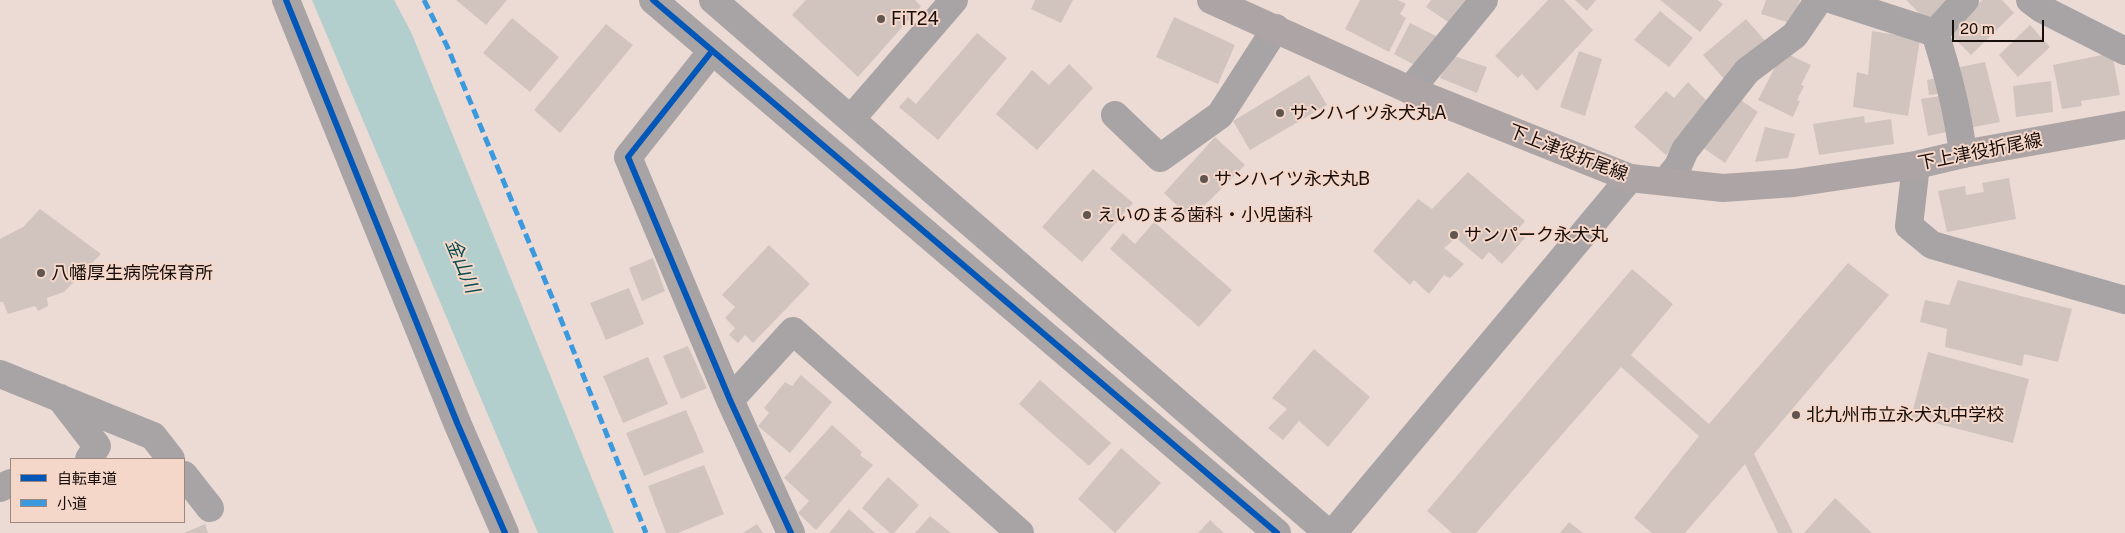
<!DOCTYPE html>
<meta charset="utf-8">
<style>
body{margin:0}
#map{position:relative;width:2125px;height:533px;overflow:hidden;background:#ebdbd4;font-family:"Public Sans","Noto Sans JP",sans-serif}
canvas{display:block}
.legend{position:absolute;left:10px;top:458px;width:175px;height:65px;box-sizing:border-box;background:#f5d7ca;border:1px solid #9c867d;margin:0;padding:6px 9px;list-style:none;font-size:15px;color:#170d09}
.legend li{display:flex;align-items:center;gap:10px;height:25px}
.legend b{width:25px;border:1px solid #9c867d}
.scale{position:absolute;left:1952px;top:20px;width:92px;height:22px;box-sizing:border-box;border:2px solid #170d09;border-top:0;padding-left:6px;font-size:15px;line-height:18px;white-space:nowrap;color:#170d09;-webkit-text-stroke:4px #f5d7ca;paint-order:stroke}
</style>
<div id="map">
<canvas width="2125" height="533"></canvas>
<ul class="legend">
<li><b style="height:6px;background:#0057b8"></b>自転車道</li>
<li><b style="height:6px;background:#3b99dd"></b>小道</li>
</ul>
<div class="scale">20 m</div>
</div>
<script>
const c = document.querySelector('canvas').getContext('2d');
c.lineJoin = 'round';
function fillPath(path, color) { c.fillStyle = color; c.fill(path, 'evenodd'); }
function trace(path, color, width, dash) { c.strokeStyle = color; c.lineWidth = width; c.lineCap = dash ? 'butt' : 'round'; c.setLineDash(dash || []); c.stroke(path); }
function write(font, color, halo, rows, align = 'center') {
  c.font = font + ' "Public Sans","Noto Sans JP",sans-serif'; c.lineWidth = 4; c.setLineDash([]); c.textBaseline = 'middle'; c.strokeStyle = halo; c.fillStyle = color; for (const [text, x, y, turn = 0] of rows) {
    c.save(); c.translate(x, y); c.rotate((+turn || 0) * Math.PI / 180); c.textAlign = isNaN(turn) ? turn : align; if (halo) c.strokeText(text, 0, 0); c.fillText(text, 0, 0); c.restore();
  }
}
fillPath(new Path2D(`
 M312 0H394L411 32 614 533H538Z`), '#b2cecd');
fillPath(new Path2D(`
 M456 0H507L486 25Z
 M806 0H915L921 6 858 77 792 15Z
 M1035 0H1073L1061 23 1031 9Z
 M1360 0H1398L1406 4 1400 14 1406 18 1389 52 1345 29Z
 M1431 0H1471L1451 24 1426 7Z
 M1548 0H1564L1593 30 1537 91 1522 74 1518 78 1495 56Z
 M1575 0H1596L1587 11Z
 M1660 0H1718L1723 4 1700 32Z
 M1766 0H1800L1793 24 1761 14Z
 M1906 0H1950L1928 22Z
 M1982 0H2002L2014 13 1971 55 1949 33Z
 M1660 11 1693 38 1669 67 1634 40Z
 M1174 17 1235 45 1218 84 1156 57Z
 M512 18 559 57 530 92 483 53Z
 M1746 19 1767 43 1725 80 1703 55Z
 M1410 23 1438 37 1422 69 1394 54Z
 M606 24 633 45 560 133 534 110Z
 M2030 25 2050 47 2018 77 1999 55Z
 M1872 31 1920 39 1908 116 1853 107 1857 72 1868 75Z
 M977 33 1007 58 938 140 899 107 908 97 916 104Z
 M1579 51 1602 59 1585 116 1560 107Z
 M1783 52 1811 65 1801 85 1804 86 1797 100 1800 101 1793 117 1758 100Z
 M2112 53 2120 95 2081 101 2082 106 2062 109 2053 65Z
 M1451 55 1487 67 1477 93 1440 78Z
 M1985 62 2000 122 1969 128 1955 68Z
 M1069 64 1093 88 1037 150 996 114 1032 70 1049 85Z
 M1309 75 1327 105 1250 150 1233 121Z
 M1942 77 1945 93 1929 95 1927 80Z
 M2051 81 2053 112 2016 117 2013 86Z
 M1688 82 1710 104 1666 155 1634 127 1666 91 1674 98Z
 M1946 95 1951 131 1928 136 1921 99Z
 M1735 96 1758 112 1725 163 1702 147Z
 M1864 116 1865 123 1891 119 1894 144 1819 155 1813 124Z
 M1765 127 1795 134 1788 158 1755 162Z
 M1215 137 1245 165 1191 219 1164 193Z
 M1093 169 1133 203 1082 262 1042 227Z
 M1468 172 1525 221 1517 231 1525 238 1502 264 1489 252 1482 260 1456 238 1444 248 1464 264 1450 278 1444 275 1429 294 1414 280 1410 285 1373 251 1418 199 1432 209Z
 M2009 178 2016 219 1947 232 1938 191 1965 186 1966 195 1984 192 1982 183Z
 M40 209 101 254 64 292 47 298 48 306 38 311 35 306 8 314 3 302H0V239L23 227Z
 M1154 222 1232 290 1199 327 1110 249 1123 233 1135 244Z
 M769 245 810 284 753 343 745 335 738 343 729 335 735 328 725 318 735 307 722 295Z
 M653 258 665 291 642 301 629 268Z
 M1848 263 1889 295 1754 454 1793 533H1778L1745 464 1685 533H1652L1634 518 1699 436 1621 367 1476 533H1452L1427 511 1632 269 1673 304 1631 355 1709 424Z
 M1958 280 2072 309 2058 362 2024 354 2022 366 1945 347 1947 329 1920 322 1925 300 1949 305Z
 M629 288 644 324 606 340 590 303Z
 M688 346 707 388 681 399 663 356Z
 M1314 349 1370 397 1328 447 1299 421 1283 440 1268 428 1287 409 1272 398Z
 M1928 352 2029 379 2013 443 1911 417Z
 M648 357 668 404 623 423 603 376Z
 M801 375 832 402 790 453 758 426 769 413 764 408 785 382 792 386Z
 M1040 380 1111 443 1089 466 1019 404Z
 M686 410 704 452 644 476 626 433Z
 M832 425 862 452 860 455 873 465 816 530 798 513 809 501 784 478Z
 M1121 448 1161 483 1115 533 1078 499Z
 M704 465 724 514 678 533H666L648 486Z
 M888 477 919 505 894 533H890L862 508Z
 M1835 498 1872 533H1804Z
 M849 509 875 533H829Z
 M930 516 951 533H915Z
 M1210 520 1224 533H1198Z
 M1569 522 1583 533H1560Z
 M205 524 208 533H184Z
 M757 524 763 533H743Z`), '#d1c4bf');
trace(new Path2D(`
 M286 0 458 425 505 533
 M653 0 1277 533
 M713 0 1328 533
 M1833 0 1935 33C1948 73 1958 113 1963 154
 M2030 0 2042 9 2125 51
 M1935 33 1965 0
 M712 51 628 157 730 400 791 533
 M1410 90 1484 0
 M1115 115 1160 158 1220 115 1276 28
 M851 119 954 0
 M1916 165 1909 226 1932 245 2125 300
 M1666 181 1678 166 1685 150 1747 71 1795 35 1814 7 1816 0
 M0 374 153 436 171 459
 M60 398 97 446 89 459
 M730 400 793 331 1020 533
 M184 475 210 508
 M0 488 11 483
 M1333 533 1630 178`), '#a8a3a5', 28);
trace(new Path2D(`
 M1211 0 1410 90 1630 178 1723 188 1794 183 1916 165 1963 154 2125 125`), '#ada4a5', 28);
trace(new Path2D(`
 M424 0 447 46 554 302 646 533`), '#3b99dd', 5, [10, 5]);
trace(new Path2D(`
 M286 0 458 425 505 533
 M653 0 1277 533
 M712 51 628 157 730 400 791 533`), '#0057b8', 6);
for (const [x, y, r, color] of [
 [881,19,5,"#615550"],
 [1280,113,5,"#615550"],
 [1204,179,5,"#615550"],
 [1087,215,5,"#615550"],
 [1454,235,5,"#615550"],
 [41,273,5,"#615550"],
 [1796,415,5,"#615550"]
]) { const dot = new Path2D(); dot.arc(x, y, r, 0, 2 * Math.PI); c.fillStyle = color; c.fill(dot); trace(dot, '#f5d7ca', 2); }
write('18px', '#170d09', '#f5d7ca', [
 ["FiT24",891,19],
 ["サンハイツ永犬丸A",1290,113],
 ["サンハイツ永犬丸B",1214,179],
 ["えいのまる歯科・小児歯科",1097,215],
 ["サンパーク永犬丸",1464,235],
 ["八幡厚生病院保育所",51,273],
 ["北九州市立永犬丸中学校",1806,415]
], 'left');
write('18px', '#170d09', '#f5d7ca', [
 ["下上津役折尾線",1980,152,-11],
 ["下上津役折尾線",1568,153,21]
]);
write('italic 19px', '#085051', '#f5d7ca', [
 ["金山川",462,266,67]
]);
</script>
